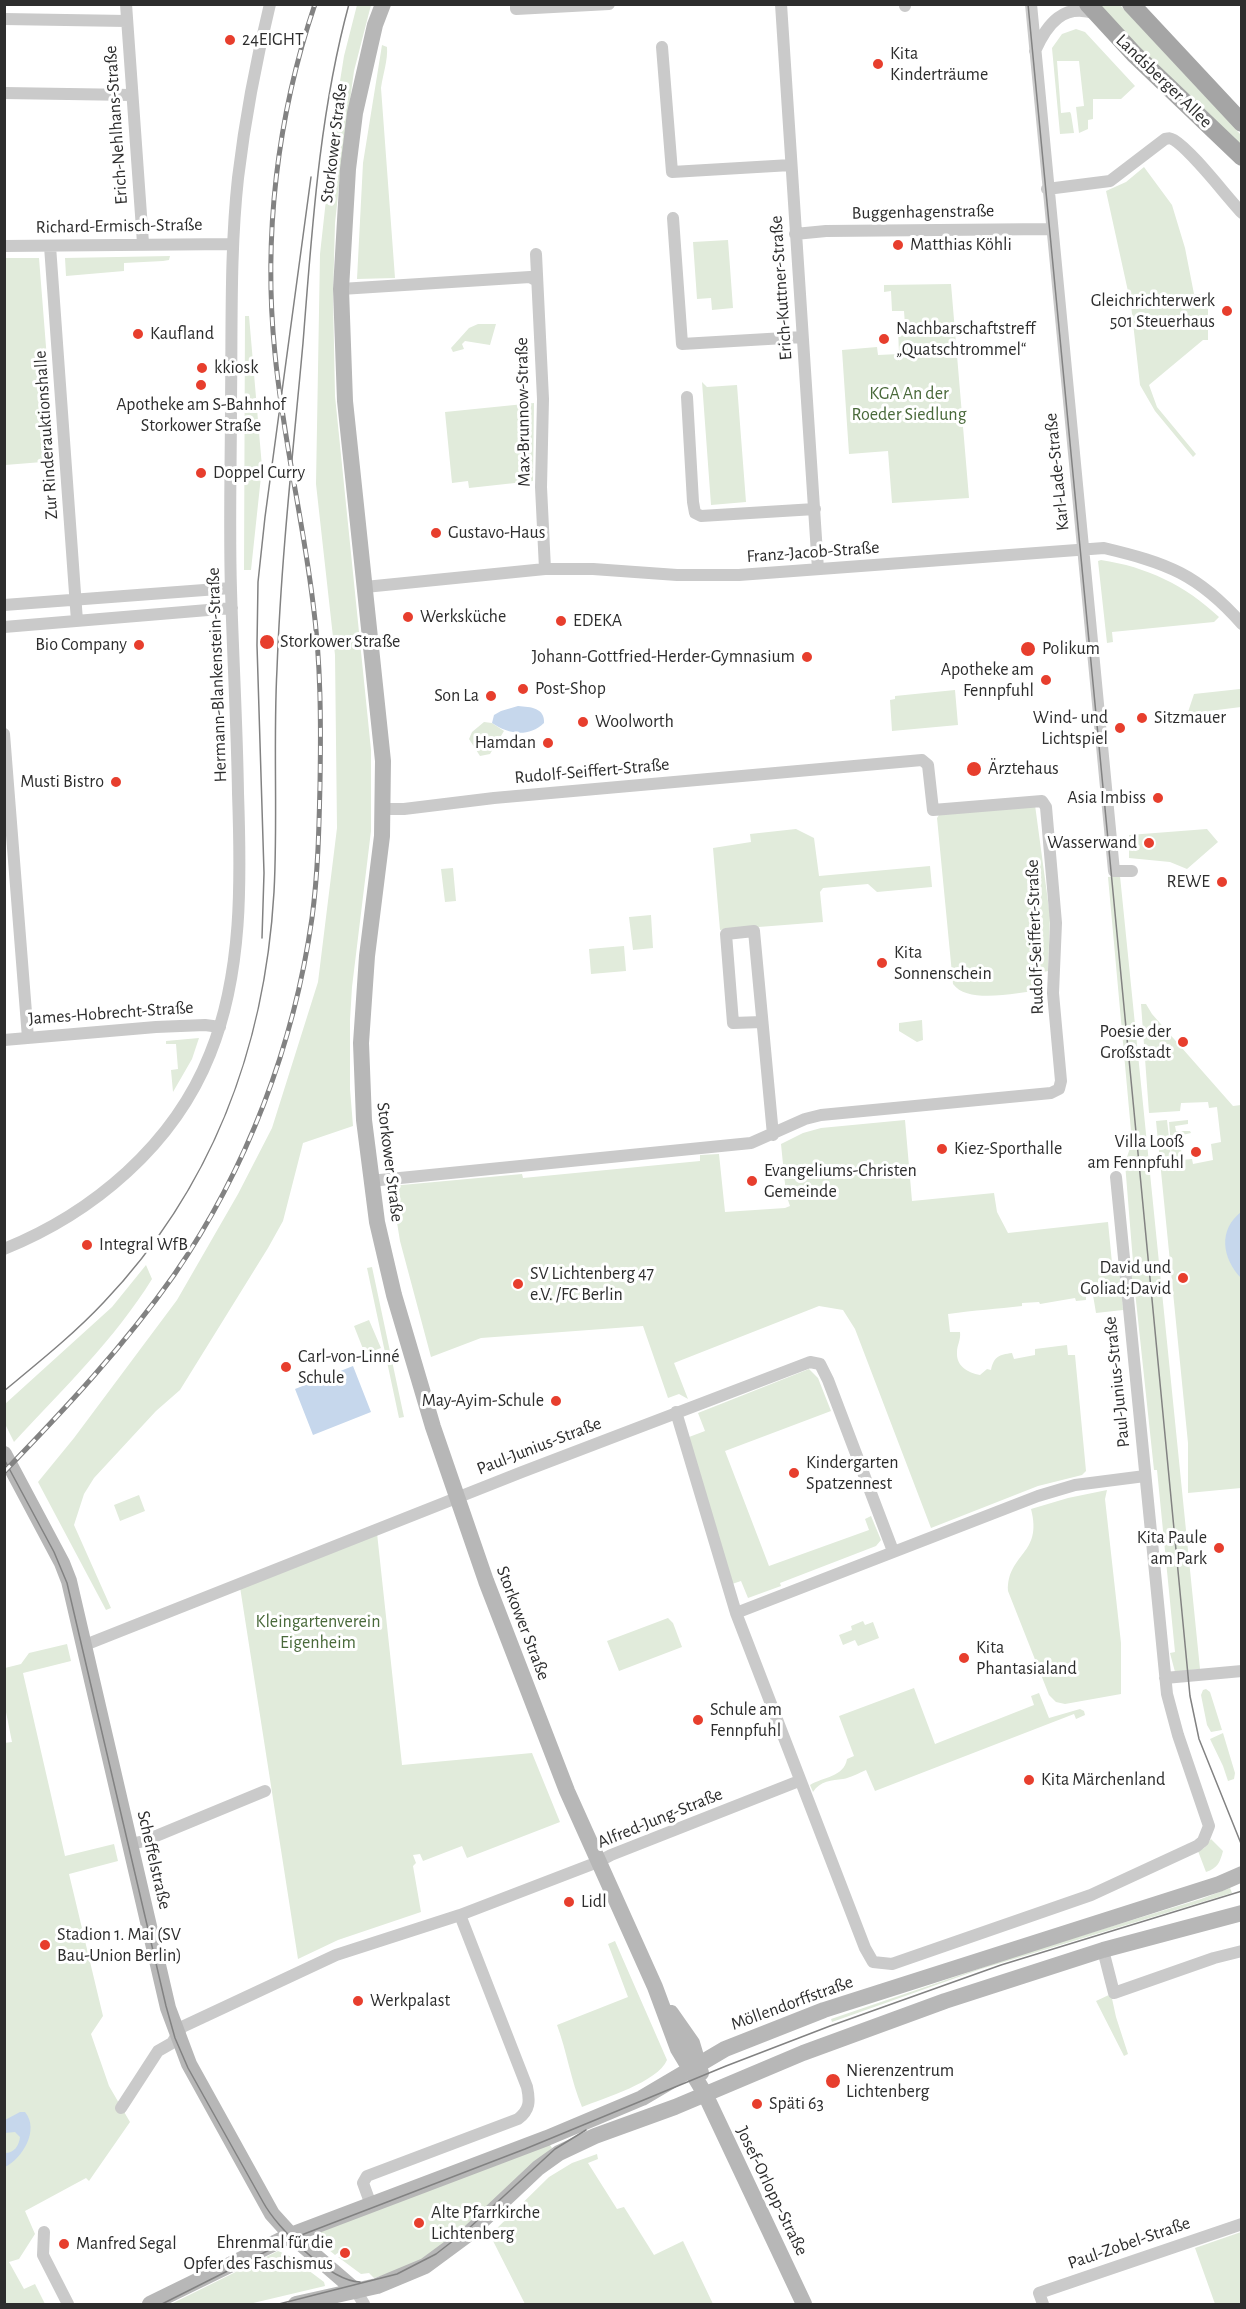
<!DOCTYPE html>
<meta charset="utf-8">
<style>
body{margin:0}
#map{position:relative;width:1246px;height:2309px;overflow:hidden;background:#fff;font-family:"Alegreya Sans",sans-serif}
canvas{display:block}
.frame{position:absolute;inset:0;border:6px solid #2d2d2d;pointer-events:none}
</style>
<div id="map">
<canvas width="1246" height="2309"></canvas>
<div class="frame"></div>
</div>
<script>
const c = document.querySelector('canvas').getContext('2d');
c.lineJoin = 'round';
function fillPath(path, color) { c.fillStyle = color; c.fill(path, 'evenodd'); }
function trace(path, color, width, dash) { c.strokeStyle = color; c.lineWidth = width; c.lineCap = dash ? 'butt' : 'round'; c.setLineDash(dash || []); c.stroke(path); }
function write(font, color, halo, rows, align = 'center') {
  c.font = font + ' "Alegreya Sans",sans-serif'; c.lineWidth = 6; c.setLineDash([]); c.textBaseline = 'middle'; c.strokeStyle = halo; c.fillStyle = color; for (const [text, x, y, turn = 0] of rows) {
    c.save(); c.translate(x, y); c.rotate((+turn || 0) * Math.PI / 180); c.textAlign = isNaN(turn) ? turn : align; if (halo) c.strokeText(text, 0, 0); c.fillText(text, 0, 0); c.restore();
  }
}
fillPath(new Path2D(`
 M357 5H371L354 71 342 159 335 223 333 296 335 396 371 750V831L352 987 350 1020V1089L353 1126 303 1143 283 1221 268 1248 180 1390 156 1411 94 1478 84 1494 74 1525 111 1608 106 1610 38 1482 74 1438 177 1300 238 1194 272 1128 318 982 337 828 335 655 316 484 320 254 337 100 344 56Z
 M1099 5H1120L1241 135V148L1126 35Z
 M1076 29 1085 32 1135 86 1121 99H1093V119L1088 120V129L1079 133 1076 107 1084 106 1079 61H1057L1061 113 1070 112 1071 114 1074 133 1060 134 1052 48 1062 34Z
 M382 45 387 47C388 60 383 74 381 88L395 278 357 279 363 163Z
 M1144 167 1172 205 1185 248 1194 294 1212 295 1208 299V340H1203L1149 385 1157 407 1196 454 1193 457 1155 411 1140 385 1131 305 1106 191 1126 182Z
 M728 240 733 308 712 310 711 298 697 299 693 242Z
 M170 256 169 260 163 261 124 263V271L66 276 65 258Z
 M5 258H39L55 461 5 465Z
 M951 284 969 498 892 503 888 451 849 454 842 350 877 347 878 355 899 354 898 328 905 325 904 311H892L891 291 884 292V285Z
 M245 316H249L262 467 251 570H244Z
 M478 324H496L490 345 465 341 462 344 464 349 453 352 451 348 469 328Z
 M702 382 707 387 737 385 746 502 711 505Z
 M534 403 533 481 469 488 468 481 452 483 445 412Z
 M1101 560C1147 567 1185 585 1219 617L1214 622 1112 632 1113 642 1107 643 1098 561Z
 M1240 689 1241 707 1209 711V716L1186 718 1194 694Z
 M955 690 958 725 892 731 890 700 895 699V696Z
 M484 722 492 723 504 731 490 754 480 756 469 739 472 732Z
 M1035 805 1050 916 1048 971 1043 972V990C1019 992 968 1005 953 984L937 818 939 815Z
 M796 829 814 838 819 876 930 866 932 887 877 892 868 884 823 888 820 892 823 922 720 930 713 848 751 842 750 834Z
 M1207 829 1218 842 1187 869 1170 862 1129 858V835Z
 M453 868 456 901 445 902 441 869Z
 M1120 876 1200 1669 1175 1672 1170 1653 1175 1652 1157 1470H1154L1134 1282 1128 1283 1126 1263 1133 1262 1125 1163 1132 1142 1108 877Z
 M651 915 653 948 633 950 629 917Z
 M624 946 626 971 591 974 589 949Z
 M1141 1004H1146L1152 1014 1233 1106 1241 1105V1488L1188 1493V1443L1156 1121 1167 1120 1173 1173 1169 1122 1188 1120V1124L1175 1126 1176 1131H1190L1191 1133 1182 1135 1184 1148H1181L1182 1160 1192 1159 1193 1164 1213 1160 1211 1144 1221 1142 1217 1107 1209 1108 1208 1102 1181 1103 1180 1111 1149 1113Z
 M922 1020 923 1040 917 1042 899 1031V1023Z
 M199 1038 192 1059 173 1092 171 1070 178 1069 176 1044H166V1041Z
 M905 1120 912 1201 994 1193 997 1212 1008 1233 1108 1222 1112 1263H1120L1123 1310 1096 1313 1093 1295 1086 1296V1300L1076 1301 1075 1298 1040 1304 1039 1302 1022 1303V1306C997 1309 975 1310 948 1314L950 1332H960C961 1340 957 1345 957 1352 956 1366 968 1373 980 1375L987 1369 991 1370C994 1356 999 1355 1012 1353L1014 1359 1035 1355V1349L1067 1345 1068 1355H1075L1086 1471 1082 1475 1038 1486 931 1528 855 1329 843 1310 819 1306 674 1363 688 1399 679 1394 668 1398 643 1326 481 1338 431 1357 400 1241 391 1186 522 1174 523 1178 700 1161V1155L719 1154 725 1212 785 1208 790 1206 786 1194 781 1144 803 1133 821 1128Z
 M146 1265 152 1279C115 1339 62 1390 14 1442L5 1424V1404L112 1307Z
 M372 1267 404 1417 399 1418 367 1268Z
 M369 1320 381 1348 365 1354 354 1326Z
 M809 1369 818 1378 831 1411 725 1451 769 1566 869 1530 865 1519 871 1516 881 1540 876 1546 780 1583 781 1586 748 1598 741 1581 732 1584 689 1437 705 1431 698 1413Z
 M1107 1490 1105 1499 1121 1643V1694L1065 1704 1056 1702 1049 1695 1008 1591C1007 1553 1043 1555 1031 1509L1068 1498Z
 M139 1495 145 1511 120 1521 114 1505Z
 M377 1533 402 1765 532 1753 560 1822 467 1858 462 1846 423 1861 420 1854 413 1855 416 1863 413 1866 421 1912 338 1940 298 1959 240 1587Z
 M668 1618 673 1623 682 1647 619 1671 607 1641Z
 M863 1621 865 1625 873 1622 879 1638 858 1646 855 1640 843 1645 839 1635 852 1630 851 1626Z
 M67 1644 71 1661 23 1673 65 1856 114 1844 118 1861 69 1874 103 2016 91 2034 109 2086 130 2122 89 2181 86 2178 25 2211 35 2234 19 2259 9 2262 24 2289 35 2284 45 2304H5L4 1743 12 1742 5 1707V1668L21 1664 29 1653Z
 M914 1688 935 1744 1034 1705 1031 1696 1039 1693 1049 1718 1080 1709 1084 1711 1085 1715 1076 1719 1074 1714 875 1791 866 1770C859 1773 850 1778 843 1779 832 1780 820 1781 813 1792L810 1785C823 1777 844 1777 847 1759L854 1756 839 1716Z
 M1206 1689 1210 1692 1222 1730 1211 1732 1207 1725 1201 1695 1203 1690Z
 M1223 1733 1235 1773 1234 1779 1228 1781 1223 1766 1210 1739Z
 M1211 1839 1223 1851C1220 1862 1218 1868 1206 1872L1198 1851 1204 1848Z
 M1230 1888 1232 1893 981 1969 832 2022 831 2019 1031 1951 1201 1899Z
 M615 1941 667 2060C658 2082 604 2098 582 2107 571 2081 567 2052 557 2025L628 1997 608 1944Z
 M1111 1994 1116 2017 1128 2054 1124 2056 1096 2001Z
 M549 2143 552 2148C514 2183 476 2222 434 2253 417 2265 393 2272 374 2278L369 2273 361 2274 338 2257 349 2256 348 2250H342L335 2255 323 2245 327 2241 326 2239 316 2233Z
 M597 2154 598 2159 588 2163 617 2209 624 2207 654 2255 683 2241 713 2304H525L490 2235 549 2177 572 2163Z
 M1241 2232V2304H1215L1195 2248Z
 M278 2251 288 2255 324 2282 325 2286 249 2304H171Z`), '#e1ebdb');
fillPath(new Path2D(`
 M518 706C531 707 545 708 544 723 528 738 508 734 492 723L494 715 501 711Z
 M1241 1212V1278C1222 1258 1218 1230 1241 1212Z
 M353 1366 371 1412 313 1435 295 1389Z
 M20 2112H25C40 2130 22 2159 5 2167V2153C14 2153 19 2146 20 2137L15 2132 5 2133V2120Z`), '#c6d7ec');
trace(new Path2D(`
 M126 4 143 243
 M516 4V9L609 4
 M781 4 818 569
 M1031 4 1114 871H1132
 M905 6V4
 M4 19 127 21
 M662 47 672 172 791 165
 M1035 51C1047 24 1064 2 1096 14
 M4 93 132 95
 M1047 189 1110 181 1165 139C1170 138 1170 138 1174 140 1192 151 1226 196 1242 213
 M673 218 682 344 802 337
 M795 234 826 231 1052 229
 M4 246 233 244
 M50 246 77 621
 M536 254 543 399 541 487 545 569
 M341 289 530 277 537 281
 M687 397 693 502 695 513 701 516 815 509
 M365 587 545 569H593L677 575H739L1104 548C1167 563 1198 574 1242 624
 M4 605 231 588
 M4 627 232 608
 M4 734 28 1038
 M762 1022 733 1023 726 934 754 931 773 1135
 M4 1040 156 1027 205 1025 220 1027
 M370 1181 751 1143 805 1119 821 1115 1051 1093 1059 1089 1061 1081 1053 993 1056 923 1046 807 1042 801 933 810 928 765 922 760 494 798 404 809H384
 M4 1249C93 1213 174 1145 210 1054 243 973 241 879 238 793 237 726 233 658 231 590 229 527 231 464 231 401 232 326 230 251 238 178 245 119 256 61 270 4
 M676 1412 736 1613 865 1948 873 1962 892 1964 1091 1895 1197 1846 1203 1841 1209 1826 1178 1735 1167 1694 1116 1177
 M736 1613 1038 1496 1075 1485 1145 1476
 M85 1645 522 1472 810 1362 820 1364 828 1380 893 1551
 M1165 1678 1242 1671
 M131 1844 144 1841 265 1791
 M1103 1950 1114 1993 1214 1958 1242 1951
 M121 2108 158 2051 172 2043 182 2027 336 1955 460 1915 598 1862 611 1855 799 1781
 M371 2205 363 2183 367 2176 518 2119C530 2110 530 2101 527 2087L460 1915
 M44 2232 43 2255 68 2304
 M356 2291 364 2304
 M1043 2304 1039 2293 1242 2224`), '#cacaca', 12);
trace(new Path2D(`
 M383 4 375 25 355 113 348 169 341 289 345 401 383 761 382 836 367 956 361 1043 364 1120 377 1222 394 1295 433 1427 486 1581 567 1791 655 1987 678 2049 705 2094 804 2304
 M4 1454 62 1563 69 1581 168 2008 189 2064 272 2214 291 2235 356 2291
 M671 2013 692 2043 701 2073
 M150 2304 291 2235 547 2138 642 2098 725 2049 824 2010 1219 1884 1242 1874
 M296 2304 377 2286 425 2266 467 2235 538 2168 559 2153 595 2136 675 2107 803 2053 945 2001 1103 1950 1242 1913`), '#b7b7b7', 16);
trace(new Path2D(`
 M1088 4 1134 54 1242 157
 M1131 4 1242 123`), '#a5a5a5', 18);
trace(new Path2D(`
 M1028 4 1190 1696 1199 1739 1242 1846
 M262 938 264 873 257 645 258 582 265 517 311 177
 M4 1391C39 1362 74 1334 104 1302 212 1188 265 1047 274 892 278 818 273 743 277 669 281 560 293 452 303 343 312 230 319 114 349 4
 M4 1459 54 1552 67 1583 166 2006 175 2038 188 2068 263 2202C277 2228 329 2281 360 2282
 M162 2304 291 2239 525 2149 726 2066 830 2026 1001 1965 1242 1891
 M279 2304 397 2274 436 2254 467 2230 555 2149 586 2130`), '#828282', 1.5);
const rail = new Path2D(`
 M4 1472C65 1409 124 1346 174 1275 247 1169 294 1045 312 918 318 873 319 829 320 784 321 724 321 663 313 603 303 520 283 438 275 354 263 237 277 116 315 4`);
trace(rail, '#828282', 5);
trace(rail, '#fff', 3, [9]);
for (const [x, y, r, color] of [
 [230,40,6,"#e73e2d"],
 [878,64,6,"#e73e2d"],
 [898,245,6,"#e73e2d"],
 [1227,311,6,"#e73e2d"],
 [138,334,6,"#e73e2d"],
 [884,339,6,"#e73e2d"],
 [202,368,6,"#e73e2d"],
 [201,385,6,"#e73e2d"],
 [201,473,6,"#e73e2d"],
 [436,533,6,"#e73e2d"],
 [408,617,6,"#e73e2d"],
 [561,621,6,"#e73e2d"],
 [267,642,8,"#e73e2d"],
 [139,645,6,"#e73e2d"],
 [1028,649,8,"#e73e2d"],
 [807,657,6,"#e73e2d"],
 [1046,680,6,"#e73e2d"],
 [523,689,6,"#e73e2d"],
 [491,696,6,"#e73e2d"],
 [1142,718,6,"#e73e2d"],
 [583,722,6,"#e73e2d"],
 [1120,728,6,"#e73e2d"],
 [548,743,6,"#e73e2d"],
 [974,769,8,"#e73e2d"],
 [116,782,6,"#e73e2d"],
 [1158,798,6,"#e73e2d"],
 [1149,843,6,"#e73e2d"],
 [1222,882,6,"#e73e2d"],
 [882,963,6,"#e73e2d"],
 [1183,1042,6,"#e73e2d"],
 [942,1149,6,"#e73e2d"],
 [1196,1152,6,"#e73e2d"],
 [752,1181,6,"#e73e2d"],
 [87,1245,6,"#e73e2d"],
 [1183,1278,6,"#e73e2d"],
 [518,1284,6,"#e73e2d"],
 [286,1367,6,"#e73e2d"],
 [556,1401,6,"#e73e2d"],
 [794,1473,6,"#e73e2d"],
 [1219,1548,6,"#e73e2d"],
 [964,1658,6,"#e73e2d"],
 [698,1720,6,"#e73e2d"],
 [1029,1780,6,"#e73e2d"],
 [569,1902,6,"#e73e2d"],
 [45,1945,6,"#e73e2d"],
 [358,2001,6,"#e73e2d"],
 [833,2081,8,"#e73e2d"],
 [757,2104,6,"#e73e2d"],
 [419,2223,6,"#e73e2d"],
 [64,2244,6,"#e73e2d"],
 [345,2253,6,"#e73e2d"]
]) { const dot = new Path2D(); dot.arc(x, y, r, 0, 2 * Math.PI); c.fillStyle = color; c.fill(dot); trace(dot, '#fff', 2); }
write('18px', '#2d2d2d', '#fff', [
 ["24EIGHT",242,40],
 ["Kita",890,54],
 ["Kinderträume",890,75],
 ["Matthias Köhli",910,245],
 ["Gleichrichterwerk",1215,301,"right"],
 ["501 Steuerhaus",1215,322,"right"],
 ["Nachbarschaftstreff",896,329],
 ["„Quatschtrommel“",896,350],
 ["Kaufland",150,334],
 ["kkiosk",214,368],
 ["Apotheke am S-Bahnhof",201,405,"center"],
 ["Storkower Straße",201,426,"center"],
 ["Doppel Curry",213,473],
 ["Gustavo-Haus",448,533],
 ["Werksküche",420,617],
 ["EDEKA",573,621],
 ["Storkower Straße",280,642],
 ["Bio Company",127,645,"right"],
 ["Polikum",1042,649],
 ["Johann-Gottfried-Herder-Gymnasium",795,657,"right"],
 ["Apotheke am",1034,670,"right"],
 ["Fennpfuhl",1034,691,"right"],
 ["Post-Shop",535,689],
 ["Son La",479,696,"right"],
 ["Wind- und",1108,718,"right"],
 ["Lichtspiel",1108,739,"right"],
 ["Sitzmauer",1154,718],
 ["Woolworth",595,722],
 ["Hamdan",536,743,"right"],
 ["Ärztehaus",988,769],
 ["Musti Bistro",104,782,"right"],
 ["Asia Imbiss",1146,798,"right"],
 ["Wasserwand",1137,843,"right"],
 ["REWE",1210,882,"right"],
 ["Kita",894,953],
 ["Sonnenschein",894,974],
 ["Poesie der",1171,1032,"right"],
 ["Großstadt",1171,1053,"right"],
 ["Villa Looß",1184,1142,"right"],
 ["am Fennpfuhl",1184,1163,"right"],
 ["Kiez-Sporthalle",954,1149],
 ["Evangeliums-Christen",764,1171],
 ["Gemeinde",764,1192],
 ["Integral WfB",99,1245],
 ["David und",1171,1268,"right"],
 ["Goliad;David",1171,1289,"right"],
 ["SV Lichtenberg 47",530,1274],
 ["e.V. /FC Berlin",530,1295],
 ["Carl-von-Linné",298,1357],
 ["Schule",298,1378],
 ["May-Ayim-Schule",544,1401,"right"],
 ["Kindergarten",806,1463],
 ["Spatzennest",806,1484],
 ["Kita Paule",1207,1538,"right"],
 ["am Park",1207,1559,"right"],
 ["Kita",976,1648],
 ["Phantasialand",976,1669],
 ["Schule am",710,1710],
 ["Fennpfuhl",710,1731],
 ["Kita Märchenland",1041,1780],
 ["Lidl",581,1902],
 ["Stadion 1. Mai (SV",57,1935],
 ["Bau-Union Berlin)",57,1956],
 ["Werkpalast",370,2001],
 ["Nierenzentrum",846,2071],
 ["Lichtenberg",846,2092],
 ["Späti 63",769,2104],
 ["Alte Pfarrkirche",431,2213],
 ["Lichtenberg",431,2234],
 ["Ehrenmal für die",333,2243,"right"],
 ["Opfer des Faschismus",333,2264,"right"],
 ["Manfred Segal",76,2244]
], 'left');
write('18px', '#2d2d2d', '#fff', [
 ["Landsberger Allee",1164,81,44],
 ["Erich-Nehlhans-Straße",116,125,-94],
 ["Storkower Straße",334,143,-83],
 ["Buggenhagenstraße",923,212,-1],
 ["Richard-Ermisch-Straße",119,226,-1],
 ["Erich-Kuttner-Straße",781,288,-94],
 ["Max-Brunnow-Straße",523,412,-91],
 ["Zur Rinderauktionshalle",46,435,-94],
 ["Karl-Lade-Straße",1057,472,-96],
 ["Franz-Jacob-Straße",813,552,-4],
 ["Hermann-Blankenstein-Straße",217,675,-92],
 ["Rudolf-Seiffert-Straße",592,771,-5],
 ["Rudolf-Seiffert-Straße",1035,937,-92],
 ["James-Hobrecht-Straße",111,1013,-4],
 ["Storkower Straße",390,1162,83],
 ["Paul-Junius-Straße",1117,1382,-96],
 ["Paul-Junius-Straße",539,1446,-21],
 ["Storkower Straße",523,1623,69],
 ["Alfred-Jung-Straße",660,1818,-22],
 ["Scheffelstraße",154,1860,77],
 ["Möllendorffstraße",792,2003,-20],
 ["Josef-Orlopp-Straße",772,2191,64],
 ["Paul-Zobel-Straße",1129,2243,-19]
]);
write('18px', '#49693a', '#fff', [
 ["KGA An der",909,394],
 ["Roeder Siedlung",909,415],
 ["Kleingartenverein",318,1622],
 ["Eigenheim",318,1643]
]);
</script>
